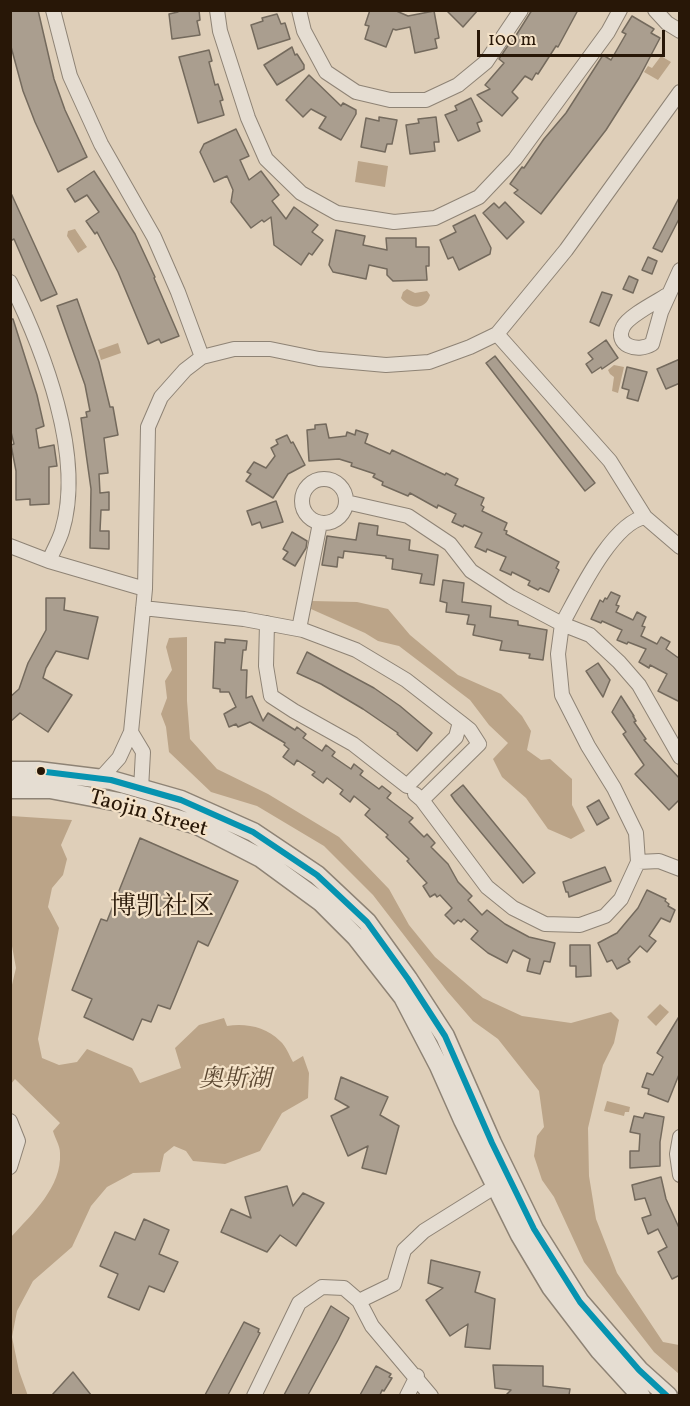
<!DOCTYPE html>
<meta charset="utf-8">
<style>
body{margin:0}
#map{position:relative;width:690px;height:1406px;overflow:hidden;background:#dfcfb9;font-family:Vollkorn,serif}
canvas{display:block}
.frame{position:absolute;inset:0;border:12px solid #281707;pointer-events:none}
.scale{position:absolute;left:477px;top:30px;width:188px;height:27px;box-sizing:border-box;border:3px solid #281707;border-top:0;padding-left:8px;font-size:18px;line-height:21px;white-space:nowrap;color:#281707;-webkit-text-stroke:4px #f4e2c8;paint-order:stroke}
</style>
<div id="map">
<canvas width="690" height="1406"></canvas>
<div class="frame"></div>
<div class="scale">100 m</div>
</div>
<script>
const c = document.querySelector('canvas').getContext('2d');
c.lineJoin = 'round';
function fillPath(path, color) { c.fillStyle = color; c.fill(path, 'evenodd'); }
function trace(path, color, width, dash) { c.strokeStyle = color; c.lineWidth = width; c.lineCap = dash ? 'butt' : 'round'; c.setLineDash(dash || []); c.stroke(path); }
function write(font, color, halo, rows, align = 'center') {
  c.font = font + ' Vollkorn,"Noto Serif SC",serif'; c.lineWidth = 4.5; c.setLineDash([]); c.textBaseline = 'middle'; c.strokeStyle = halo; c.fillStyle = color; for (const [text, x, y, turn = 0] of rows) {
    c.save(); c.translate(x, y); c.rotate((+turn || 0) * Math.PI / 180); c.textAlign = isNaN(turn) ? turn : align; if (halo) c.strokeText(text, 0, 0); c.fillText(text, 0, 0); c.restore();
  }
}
fillPath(new Path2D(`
 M661 56 671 62 658 80 644 72 648 66 652 68Z
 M358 161 388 166 385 187 355 182Z
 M75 229 87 247 78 253 67 236 68 231Z
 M407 289 415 293 427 291 430 295C426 311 409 309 401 298L403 292Z
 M118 343 121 353 101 360 98 350Z
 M614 365 624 367 618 393 612 391 614 377 610 374 608 370Z
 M312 601 357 602 388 609 410 635 458 675 501 694 522 716 531 731 527 750 541 760 550 759 572 779V805L585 831 571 839 548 829 526 798 502 777 493 759 508 743 489 725 470 700 399 646 378 641 365 633 311 609Z
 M187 637V701L190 739 217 769 268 794 339 837 389 889 409 925 435 957 483 998 522 1016 571 1023 611 1012 619 1020 614 1043 603 1065 588 1128 589 1176 596 1219 617 1273 663 1342 679 1345V1374L654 1352 584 1262 554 1197 542 1180 534 1156 537 1136 544 1127 539 1091 498 1039 473 1021 447 991 373 895 324 846 257 806 211 792 169 752 166 727 161 714 167 698 165 681 172 670 166 647 169 638Z
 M11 816 72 820 61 845 67 859 63 875 52 888 48 907 59 928 38 1039 42 1058 59 1065 77 1062 87 1049 132 1068 140 1083 181 1068 175 1048 199 1025 224 1018 227 1026C246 1023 266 1027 280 1041 286 1046 289 1055 293 1062L303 1056 309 1073 308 1098 282 1113 260 1151 225 1164 193 1161 186 1151 174 1146 164 1154 160 1172 133 1173 107 1187 91 1206 72 1247 33 1281 17 1311 12 1337 19 1371 28 1396 11 1395V1237C32 1214 62 1187 60 1153 60 1146 55 1138 53 1131L60 1123 15 1079 11 1084V989L16 968 10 935Z
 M660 1004 669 1012 656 1026 647 1017Z
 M607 1101 630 1107 629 1112H625L624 1116 604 1111Z`), '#bba488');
const building = new Path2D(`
 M10 10H38L54 79 65 110 87 157 58 172 35 122 23 91 10 43Z
 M177 10H199L200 20 197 21 200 35 172 39 169 14 178 12Z
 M370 10H394L408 16 434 11 439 38 435 39 437 48 415 53 410 27 396 30 393 29 386 47 365 39 369 26 365 25Z
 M446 10H478L463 27Z
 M532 10H578L558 47 556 46 538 74 536 73 532 80 525 76 512 92 518 98 502 116 477 95 490 89 485 85 504 63 499 59 509 44 510 45Z
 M277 14 281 24 285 23 290 39 258 49 251 25 263 21 262 18Z
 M632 16 654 29 651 33 660 38 639 78 606 130 541 214 514 193 518 190 510 184 522 167 524 168 544 139 566 113 603 55 611 60 626 34 622 32Z
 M292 47 295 55 297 54 304 65V69L277 85 264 65Z
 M209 50 212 61 209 62 215 85 218 84 223 100 220 101 224 115 198 123 179 57Z
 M309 75 341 106 343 103 356 110V114L341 140 319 128 326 117 311 109 303 117 286 100Z
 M471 98 482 121 477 123 480 131 458 141 445 115 457 110 455 106Z
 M379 117 397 120 392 144H387L385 152 361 147 366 118 379 121Z
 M436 117 439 142H434L435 151 410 154 406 125 419 123 418 119Z
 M236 129 249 156 240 160 249 180 261 171 279 195 272 201 286 219 294 207 318 225 312 232 323 240 312 255 309 253 301 265 274 245 271 217 264 222 262 220 251 228 231 202 233 190 227 176 214 182 200 152 204 144Z
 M94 171 135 234 155 277 154 278 179 336 161 343 159 339 148 344 118 272 97 232 95 234 86 221 99 212 87 195 75 202 67 189Z
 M10 191 57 294 41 301 14 239 10 241Z
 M680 196V217L662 252 653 248Z
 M505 202 524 222 507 239 483 213 494 203 499 208Z
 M475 215 491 248 490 254 459 270 453 257 448 259 440 240 456 232 453 226Z
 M336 230 365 236 363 245 387 250 386 238H416V247H429V266H426L427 280 393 281 387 275V269L369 265 366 279 333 272 329 265Z
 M648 257 657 261 652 274 642 270Z
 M629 276 638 280 633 293 623 289Z
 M602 292 612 295 599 326 590 322Z
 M77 299 99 362 110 407H113L118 435 104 438 108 473 99 474 100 493 109 492V510H101L100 531H109V549L90 548 91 489 81 418 87 417 86 412 90 411 85 385 57 306Z
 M10 319H13L37 395 44 426 36 429 39 448 54 445 57 466 49 467V504L30 505V499L16 500V471L11 445 14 444 10 428Z
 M606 340 618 358 602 369 601 367 592 373 586 364 593 359 588 353Z
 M495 356 595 483 585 491 486 363Z
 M680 359V383L666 389 657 369Z
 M627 367 647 372 638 401 627 398 629 390 622 388Z
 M326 424 329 438 346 436 347 432 355 435 356 430 368 434 365 443 390 454 392 450 445 475 446 473 458 479 455 485 484 498 481 505 484 507 482 511 507 523 504 530 507 531 506 534 559 562 556 568 559 570 549 592 540 588 538 590 528 585 530 581 512 572 511 575 500 570 506 557 487 549 486 552 475 547 482 533 464 525 463 527 452 522 456 514 438 505 437 508 410 493 408 496 382 485 383 482 373 477 375 474 351 466 352 463 339 459 309 461 307 430 315 429V425Z
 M287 435 291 443 293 442 305 465 288 474 273 498 246 481 251 474 247 472 254 462 266 468 275 456 271 448 278 444 276 440Z
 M276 501 283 522 262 528 260 522 252 525 247 511Z
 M359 523 378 526 377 535 410 540 409 550 438 555 434 585 420 583 422 574 392 569 393 559 386 558V556L344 551 343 558 338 557 337 567 322 565 327 536 356 540Z
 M292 532 307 541 306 548 295 566 283 559 288 552 283 549Z
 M443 580 464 583 462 602 491 606 490 617 518 621V625L547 630 543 660 529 658 530 654 500 650 502 641 473 635 475 625 467 624 469 615 446 612 447 603 440 601Z
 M611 592 620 596 616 605 619 606 616 612 633 620 637 612 646 617 642 626 645 627 641 636 657 644 661 637 670 642 666 649 680 659V702L658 691 667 674 650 665 649 668 639 662 646 649 628 642 627 644 617 640 622 630 602 621 601 623 591 619 600 600 603 602 605 598 607 599Z
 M46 598H65L64 610 98 617 88 659 56 651 46 668 43 678 72 695 48 732 20 713 10 722V697L19 689 28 663 46 630Z
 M225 639 247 641 246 650H243L241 670H247L246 698 252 696 263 721 268 713 295 730 297 727 306 734 303 738 322 751 326 745 335 752 332 756 351 769 354 764 363 771 360 775 379 789 382 786 391 793 387 798 413 818 409 822 424 837 427 834 435 843 431 847 448 864 458 882 472 896 468 900 482 915 487 910 505 924 529 937 555 943 550 962 544 961 540 974 527 971 530 959 513 950 507 963 488 953 471 939 478 931 464 919 461 922 458 920 454 924 445 915 452 908 440 895 437 897 435 894 430 897 423 886 427 883 407 861 409 859 386 837 388 835 365 815 370 809 354 796 350 802 340 794 343 790 327 778 323 783 312 775 315 772 297 760 294 765 283 757 289 749 284 745 285 743 250 722 238 727 236 724 229 727 224 714 236 707 229 692H220V689L213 688 215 642 225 643Z
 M307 652 374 688 400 706 432 733 417 751 397 734 398 733 363 709 321 684 297 673Z
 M598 663 610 680 603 697 586 671Z
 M621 696 634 716H633L636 721 634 722 646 739 644 740 680 779V799L669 810 635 774 644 765 623 734 626 732 612 712Z
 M463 785 535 873 523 883 455 801 451 795Z
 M599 800 609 818 597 825 587 807Z
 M140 838 238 881 208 946 198 941 170 1009 158 1005 151 1022 142 1019 133 1040 84 1017 92 999 72 990 101 919 107 921Z
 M605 867 611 881 569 897 568 892H566L563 882Z
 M647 890 666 899 665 901 669 904 668 906 675 910 670 922 661 918 649 936 656 941 647 952 640 946 628 959 630 962 617 969 612 960 607 962 598 943 617 933 638 908Z
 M570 945H590L591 976 576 977V966H570Z
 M680 1015V1072L668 1102 648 1094 649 1089 642 1087 647 1073 653 1075 663 1057 657 1053Z
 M341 1077 388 1097 380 1115 399 1126 386 1174 362 1168 368 1146 348 1156 331 1116 349 1107 335 1099Z
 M645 1113 664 1117 660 1142V1166L630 1168V1151H639L640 1134 630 1132 634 1116 643 1118Z
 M661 1177 666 1199 680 1230V1275L672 1279 658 1252 667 1247 658 1229 648 1234 642 1218 651 1215 645 1198 635 1200 632 1185Z
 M287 1186 293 1206 303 1193 324 1203 296 1246 280 1235 267 1252 221 1232 231 1209 251 1218 245 1197Z
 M144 1219 169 1230 159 1254 178 1262 164 1292 149 1286 139 1310 108 1297 118 1274 100 1266 115 1232 135 1240Z
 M431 1260 480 1272 475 1292 495 1299 490 1349 465 1347 468 1324 450 1336 426 1300 443 1288 428 1283Z
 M331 1306 349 1318 338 1340 308 1395H284Z
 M244 1322 259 1329 258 1332 260 1333 228 1395H205Z
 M493 1365 543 1366V1386L570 1389 569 1395H506L511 1390 495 1388Z
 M376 1366 391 1374 389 1377 392 1378 384 1391 382 1390 380 1395H360Z
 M73 1372 91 1395H52Z`);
fillPath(building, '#aa9e8f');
trace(building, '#746a5d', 1.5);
const minor = new Path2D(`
 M53 10 70 76 101 144 154 237 178 292 202 357 185 370 161 397 148 427 145 589
 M217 10 220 31 248 118 266 159 301 193 337 213 394 222 435 218 479 197 515 159 608 32 620 10
 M299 10 304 31 326 72 356 92 390 100H426L458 85 486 62 521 10
 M655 10 667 23 680 31
 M10 282C43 349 85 456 62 531 59 541 53 551 49 561
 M669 294C658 301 628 316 623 327 614 345 637 353 652 344L661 312 680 270
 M497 334 566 250 680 92
 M202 357 234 349H270L319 359 386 365 429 362 470 347 497 334 610 461 645 517
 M302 501a22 22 0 1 1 44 0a22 22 0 1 1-44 0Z
 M346 502 408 516 450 544 471 571 511 597 562 624 558 654 562 695 588 746 614 788 636 833 638 862 621 899 605 916 580 925 545 924 513 908 487 887 422 800
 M10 546 49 561 145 589 131 732 119 758 100 779
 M680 547 645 517C612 523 578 595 562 624L590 635 619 662 639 685 680 757
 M143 608 244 619 303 630 356 650 406 680 460 722 456 737 407 786 353 744 294 711 271 696 266 666 267 623
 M299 629 320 523
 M131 732 143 752 141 789
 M415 794 422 800 479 744 470 730 460 722
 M638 862 659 861 680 869
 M10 1121 18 1141 10 1167
 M680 1137 677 1154 680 1175
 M359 1301 394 1284 404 1250 424 1231 496 1186
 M254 1396 299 1303 322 1287 344 1288 359 1301 372 1326 431 1396
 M407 1396 417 1376`);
const tertiary = new Path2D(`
 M10 771H38L111 780 181 800 253 832 317 875 367 922 408 979 445 1036 492 1143 534 1229 580 1302 639 1370 668 1396
 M10 789H50L119 802 197 825 261 858 321 902 356 937 403 997 439 1066 463 1120 520 1235 551 1287 600 1351 641 1396`);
trace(minor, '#8e8375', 16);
trace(tertiary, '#8e8375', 21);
trace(minor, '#e5ddd2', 14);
trace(tertiary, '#e5ddd2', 18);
trace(new Path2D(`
 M38 771 111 780 181 800 253 832 317 875 367 922 408 979 445 1036 492 1143 534 1229 580 1302 639 1370 667 1396`), '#0693b0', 6);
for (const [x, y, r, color] of [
 [41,771,5,"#281707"]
]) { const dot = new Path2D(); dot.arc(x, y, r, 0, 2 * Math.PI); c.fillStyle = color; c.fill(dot); trace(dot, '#f4e2c8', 2); }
write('22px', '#281707', '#f4e2c8', [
 ["Taojin Street",148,815,16]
]);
write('italic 24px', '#5c4832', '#f4e2c8', [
 ["奥斯湖",235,1082]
]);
write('26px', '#281707', '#f4e2c8', [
 ["博凯社区",162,909]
]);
</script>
